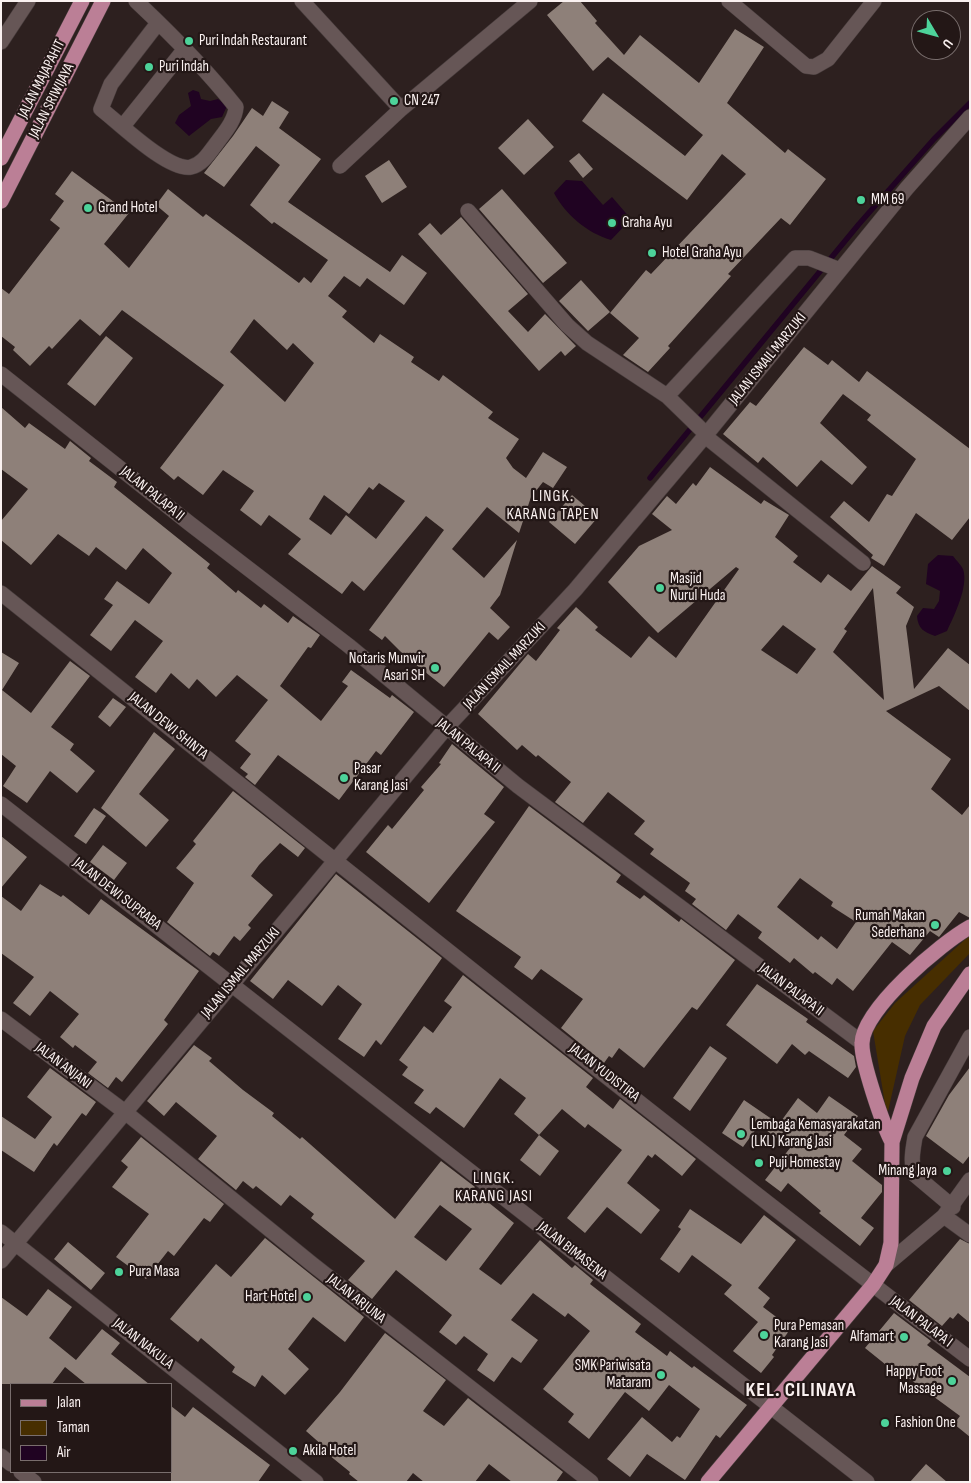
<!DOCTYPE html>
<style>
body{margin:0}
#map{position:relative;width:971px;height:1483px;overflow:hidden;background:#2d201f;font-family:"Sofia Sans Condensed",sans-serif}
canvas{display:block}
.frame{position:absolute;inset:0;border:2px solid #faf1f0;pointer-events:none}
.legend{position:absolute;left:10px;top:1383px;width:162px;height:90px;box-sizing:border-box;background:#231716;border:1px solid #796e6d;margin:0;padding:6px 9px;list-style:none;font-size:15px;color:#faf1f0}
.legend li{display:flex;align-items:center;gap:10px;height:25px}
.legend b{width:25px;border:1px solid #796e6d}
.north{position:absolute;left:911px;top:10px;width:50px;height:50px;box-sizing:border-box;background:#231716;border:1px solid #796e6d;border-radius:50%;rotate:127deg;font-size:14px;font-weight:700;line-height:20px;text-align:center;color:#faf1f0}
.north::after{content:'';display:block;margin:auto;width:18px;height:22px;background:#4dd39a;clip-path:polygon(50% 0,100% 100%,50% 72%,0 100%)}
</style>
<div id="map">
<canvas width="971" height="1483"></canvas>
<div class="frame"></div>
<ul class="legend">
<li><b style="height:6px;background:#bb7f96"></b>Jalan</li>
<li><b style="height:14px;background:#472e00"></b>Taman</li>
<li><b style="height:14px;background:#200322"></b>Air</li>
</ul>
<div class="north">U</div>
</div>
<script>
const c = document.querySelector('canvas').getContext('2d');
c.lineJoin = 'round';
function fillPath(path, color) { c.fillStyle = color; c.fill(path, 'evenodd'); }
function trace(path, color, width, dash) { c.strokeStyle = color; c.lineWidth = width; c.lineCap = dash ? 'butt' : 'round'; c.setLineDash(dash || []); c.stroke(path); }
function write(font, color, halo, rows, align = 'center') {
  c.font = font + ' "Sofia Sans Condensed",sans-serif'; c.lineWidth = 4.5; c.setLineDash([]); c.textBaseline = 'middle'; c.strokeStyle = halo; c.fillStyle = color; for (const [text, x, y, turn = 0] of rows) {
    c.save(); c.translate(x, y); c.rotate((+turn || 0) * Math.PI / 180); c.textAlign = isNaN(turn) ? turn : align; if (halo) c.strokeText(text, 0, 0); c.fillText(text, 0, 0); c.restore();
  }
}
fillPath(new Path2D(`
 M970 935V953L920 1005 905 1036 887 1116 873 1031 895 1003Z`), '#472e00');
fillPath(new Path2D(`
 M193 90 199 92 201 99 210 101 218 99 227 106 222 117 211 119 189 136 175 123 179 115 191 106 188 93Z
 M566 180 582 181 603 205 612 197 631 219 611 240C587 233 565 214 554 193Z
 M938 555 953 556C956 560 961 565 963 569 969 586 954 616 947 631L935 636C924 632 918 629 917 616L923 608 934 609 939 601 940 591 926 584 928 564Z`), '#200322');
trace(new Path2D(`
 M650 478 859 224 934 139 970 103`), '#200322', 5.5);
fillPath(new Path2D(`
 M564 1H580L597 21 595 23 624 55 640 35 699 83 735 29 764 47 727 103 785 153 788 149 826 179 790 225 781 218 728 274 731 276 668 346 670 348 648 372 623 355 639 338 610 313 646 270 651 274 746 174 722 154 687 200 582 121 603 93 685 156 703 135 608 57 593 71 547 15Z
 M272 101 289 112 279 128 321 159 288 202 390 272 402 255 427 273 404 305 367 278 360 287 344 276 328 296 347 311 342 317 374 343 380 334 414 357 411 362 439 381 443 375 493 412 488 418 519 439 506 458 513 468 526 478 543 452 567 467 553 488 543 482 531 497 519 533 487 507 452 549 484 578 517 540 500 595 490 608 510 627 498 640 489 632 444 687 405 656 385 636 382 640 369 630 444 530 426 516 364 591 352 581 342 594 288 554 301 539 269 515 261 526 240 510 254 491 223 470 203 495 178 476 174 480 160 468 224 385 122 310 100 336 80 319 52 349 49 346 30 366 13 350 15 347 1 336V288L9 294 60 228 50 220 64 201 55 194 72 171 129 213 104 244 129 268 169 216 156 205 168 189 203 217 206 214 299 283 304 277 311 283 328 260 274 222 272 224 250 205 280 165 256 146 224 187 204 173 233 136 252 108 263 116ZM254 319 287 350 293 343 314 363 285 402 230 352ZM379 483 405 501 376 539 346 515 331 535 309 519 324 495 349 514 369 487 373 490Z
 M528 119 554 147 524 175 498 148Z
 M579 153 593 169 583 178 569 161Z
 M389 160 407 187 382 203 365 176Z
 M502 189 567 263 543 283 479 209Z
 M461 217 528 294 508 311 528 332 545 314 576 346 565 356 561 351 539 371 418 234 430 223 441 235Z
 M581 280 610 312 588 331 559 301Z
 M106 336 133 358 95 406 67 384Z
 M804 347 828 365 832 360 859 382 867 371 970 449V517L952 540 916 513 884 566 871 558 873 555 830 517 844 501 869 522 887 494 892 496 916 459 867 420 871 415 843 394 820 423 867 467 852 485 821 460 797 487 763 457 758 463 723 434 750 402 756 406Z
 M1 407 25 428 29 423 65 449 70 441 91 458 89 461 117 482 114 487 210 564 207 568 236 593 238 590 261 608 264 604 288 623 293 616 320 635 311 648 308 647 280 686 321 721 348 686 342 682 351 670 390 698 392 695 414 712 381 755 376 751 339 800 278 755 255 785 245 777 248 774 240 768 251 754 235 741 268 700 237 675 216 697 197 679 189 689 171 673 156 693 135 677 163 641 135 620 111 651 90 635 113 605 104 599 117 581 149 604 172 573 143 548 126 570 96 547 89 556 58 534 31 565 1 540V521L28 489 1 469Z
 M710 467 761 504 764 500 789 515 775 537 798 556 793 562 821 583 828 574 851 591 872 566 901 587 896 593 914 607 906 626 914 689 948 648 970 665V711L939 686 886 711 951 759 931 789 962 815 970 805V918L959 912 939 937 930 931 910 955 892 942 853 991 837 978 832 985 815 972 813 974 794 958 790 963 758 938 762 932 738 914 726 930 692 904 696 899 685 891 690 883 650 854 654 849 634 834 645 821 608 792 583 823 555 802 571 782 538 755 536 757 522 745 517 750 478 714 528 654 536 661 560 630 557 628 576 607 598 627 595 630 631 658 649 636 676 658 739 569 736 567 658 633 608 582 639 546 672 530 652 514 667 496 676 504 693 483 696 486ZM873 588 881 667 884 700 833 652 847 631 844 629ZM783 625 816 649 797 674 761 650ZM800 878 833 902 831 906 856 922 837 949 821 936 818 940 777 907Z
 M572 495 598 517 575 544 549 522Z
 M1 652 19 663 2 690 31 713 70 661 90 676 51 727 74 744 70 750 95 771 77 793 50 771 27 803 3 786 16 766 1 754Z
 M113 698 126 707 110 727 98 717Z
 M154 732 175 749 139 794 169 820 146 847 101 808Z
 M452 744 504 787 484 814 495 822 429 903 366 852 388 825 392 829 424 790 421 787 441 764 439 763Z
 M233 791 305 848 298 857 280 843 259 865 251 876 273 895 248 925 251 928 240 941 234 936 219 956 213 952 210 956 167 922 194 883 176 868 196 844 193 841Z
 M529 806 621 875 616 882 640 899 644 895 679 922 681 919 735 960 697 1010 692 1007 644 1068 619 1048 612 1058 609 1056 604 1063 561 1028 583 999 541 969 532 980 514 967 521 957 456 911Z
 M94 808 106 816 86 844 74 836Z
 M1 836 27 857 1 888Z
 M103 845 127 863 114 880 90 862Z
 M336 874 442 958 381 1045 376 1040 364 1057 338 1039 362 1004 338 985 322 1006 288 980 273 999 250 981Z
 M40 884 61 897 63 895 89 915 101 899 199 971 164 1020 168 1024 122 1082 116 1077 108 1088 88 1073 97 1062 75 1045 73 1048 60 1037 79 1014 50 991 30 1016 13 1003 34 977 1 953V896L21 911Z
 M463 975 593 1078 586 1087 613 1109 620 1099 696 1159 682 1176 655 1154 652 1158 648 1155 627 1183 660 1210 641 1234 607 1207 585 1233 567 1218 622 1150 588 1124 585 1128 562 1109 539 1135 514 1114 526 1098 500 1078 464 1128 436 1107 430 1114 414 1103 424 1090 402 1075 408 1067 399 1060 424 1026 433 1033 452 1007 444 1001Z
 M757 984 808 1019 806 1022 854 1056 856 1067 848 1078 809 1051 805 1055 792 1044 777 1064 726 1025Z
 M194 1045 212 1058 209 1061 243 1090 274 1113 272 1116 300 1139 302 1137 395 1219 441 1161 475 1187 473 1190 514 1223 479 1269 501 1285 540 1240 572 1268 575 1265 593 1280 590 1284 641 1324 635 1332 667 1356 670 1351 692 1368 694 1366 747 1405 720 1438 716 1435 685 1480 647 1454 630 1477 607 1459 642 1417 672 1442 677 1436 680 1438 700 1409 669 1385 649 1411 625 1392 589 1439 568 1422 574 1414 543 1389 590 1331 568 1313 565 1317 533 1293 511 1320 538 1340 521 1363 512 1357 494 1382 477 1370 488 1354 464 1336 456 1345 439 1332 452 1315 396 1270 372 1299 348 1280 365 1261 311 1218 314 1214 290 1195 281 1206 256 1186 253 1189 243 1181 236 1190 198 1159 217 1136 176 1102 164 1116 147 1101ZM440 1205 472 1229 446 1261 414 1237Z
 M710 1046 727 1058 690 1111 673 1098Z
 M970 1067V1155L963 1164 926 1136 949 1095Z
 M50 1068 96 1102 86 1116 82 1113 57 1146 54 1143 34 1172 1 1150V1116L35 1139 52 1117 27 1097Z
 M829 1096 858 1116 844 1135 862 1149 852 1161 882 1185V1192L861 1218 874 1228 860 1246 819 1213 821 1211 788 1183 781 1192 765 1180 790 1148 759 1125 743 1147 722 1133 744 1100 779 1124 798 1098 817 1113Z
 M539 1135 559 1151 540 1176 520 1160Z
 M141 1137 224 1204 210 1222 204 1218 174 1256 168 1251 146 1279 116 1257 149 1214 112 1187 128 1167 121 1161Z
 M690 1209 741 1244 764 1215 796 1240 758 1288 770 1298 763 1307 791 1328 772 1355 774 1357 761 1373 733 1351 758 1322 724 1294 732 1285 692 1255 679 1273 660 1259 681 1229 678 1227Z
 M265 1238 364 1317 345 1342 313 1317 288 1349 309 1369 285 1395 262 1375 255 1387 232 1372 235 1367 201 1338 198 1342 170 1319 216 1264 231 1277Z
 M960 1239 970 1244V1323L958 1313 953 1319 950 1317 942 1326 909 1300Z
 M68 1242 105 1273 91 1290 54 1259Z
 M48 1289 72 1307 49 1338 76 1360 102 1329 120 1343 111 1354 149 1384H86L65 1367 52 1384H1V1297L27 1316Z
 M894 1313 931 1341 927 1345 970 1377V1437L954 1424 960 1416 903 1374 901 1377 865 1348Z
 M385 1333 446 1380 423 1411 444 1426 468 1398 563 1472 556 1482H512L489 1464 475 1482H424L413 1473 406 1482H359L349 1474 350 1472 329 1455 331 1453 306 1431 340 1392Z
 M171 1406 185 1417 193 1407 270 1465 258 1482H171Z
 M926 1464 947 1482H910Z`), '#8e8079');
const minor = new Path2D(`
 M136 1C171 34 206 69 236 107 235 121 224 133 216 144 209 153 203 164 191 167 169 172 118 122 101 109L111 84 158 23
 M302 1 401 109
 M729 1 806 66 814 67 828 59 874 1
 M1 42 28 1
 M123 126 184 50
 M340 166 401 109 530 1
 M468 211 567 325 587 343 667 396 795 258H809L840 270
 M1 374 189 523 349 646 518 786 861 1042
 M667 396 706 434
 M705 436 863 563
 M1 593C322 850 642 1109 970 1359
 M1 804 867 1482
 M1 1019 125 1112 312 1264 591 1482
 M953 1207 915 1175C910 1162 913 1150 915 1137L970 1037
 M944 1216 970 1235
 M1 1232 316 1482
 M1 1261 446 728 575 590 705 436 907 188 970 117
 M886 1265 944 1216 970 1180
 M1 1456 11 1464
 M21 1472 34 1482`);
const major = new Path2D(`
 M1 158 82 1
 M1 201 103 1
 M892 1142C883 1125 861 1061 862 1043 863 1009 941 943 970 927
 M708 1482 873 1285 886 1265 891 1243 892 1142 912 1078 934 1026 970 974`);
trace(minor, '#473c3c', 16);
trace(major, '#473c3c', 16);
trace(minor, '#665656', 15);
trace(major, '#bb7f96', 15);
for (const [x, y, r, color] of [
 [189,41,5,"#4dd39a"],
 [149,67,5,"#4dd39a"],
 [394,101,5,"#4dd39a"],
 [861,200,5,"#4dd39a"],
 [88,208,5,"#4dd39a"],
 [612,223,5,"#4dd39a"],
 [652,253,5,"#4dd39a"],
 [660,588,5,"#4dd39a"],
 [435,668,5,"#4dd39a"],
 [344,778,5,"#4dd39a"],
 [935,925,5,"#4dd39a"],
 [741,1134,5,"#4dd39a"],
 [759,1163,5,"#4dd39a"],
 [947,1171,5,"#4dd39a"],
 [119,1272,5,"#4dd39a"],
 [307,1297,5,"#4dd39a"],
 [764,1335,5,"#4dd39a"],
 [904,1337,5,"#4dd39a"],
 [661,1375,5,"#4dd39a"],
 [952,1381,5,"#4dd39a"],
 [885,1423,5,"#4dd39a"],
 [293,1451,5,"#4dd39a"]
]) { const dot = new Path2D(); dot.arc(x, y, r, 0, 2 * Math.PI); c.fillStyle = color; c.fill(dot); trace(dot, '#231716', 2); }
write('15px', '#faf1f0', '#231716', [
 ["Puri Indah Restaurant",199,41],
 ["Puri Indah",159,67],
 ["CN 247",404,101],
 ["MM 69",871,200],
 ["Grand Hotel",98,208],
 ["Graha Ayu",622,223],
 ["Hotel Graha Ayu",662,253],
 ["Masjid",670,579],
 ["Nurul Huda",670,596],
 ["Notaris Munwir",425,659,"right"],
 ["Asari SH",425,676,"right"],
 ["Pasar",354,769],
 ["Karang Jasi",354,786],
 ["Rumah Makan",925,916,"right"],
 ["Sederhana",925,933,"right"],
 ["Lembaga Kemasyarakatan",751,1125],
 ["(LKL) Karang Jasi",751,1142],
 ["Puji Homestay",769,1163],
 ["Minang Jaya",937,1171,"right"],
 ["Pura Masa",129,1272],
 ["Hart Hotel",297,1297,"right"],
 ["Pura Pemasan",774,1326],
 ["Karang Jasi",774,1343],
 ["Alfamart",894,1337,"right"],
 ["SMK Pariwisata",651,1366,"right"],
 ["Mataram",651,1383,"right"],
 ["Happy Foot",942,1372,"right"],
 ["Massage",942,1389,"right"],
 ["Fashion One",895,1423],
 ["Akila Hotel",303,1451]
], 'left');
write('15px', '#faf1f0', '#231716', [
 ["JALAN MAJAPAHIT",42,79,-63],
 ["JALAN SRIWIJAYA",52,101,-63],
 ["JALAN ISMAIL MARZUKI",768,359,-51],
 ["JALAN PALAPA II",152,494,39],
 ["JALAN ISMAIL MARZUKI",505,666,-47],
 ["JALAN DEWI SHINTA",168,726,39],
 ["JALAN PALAPA II",468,746,39],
 ["JALAN DEWI SUPRABA",117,894,38],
 ["JALAN ISMAIL MARZUKI",241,973,-50],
 ["JALAN PALAPA II",791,990,37],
 ["JALAN ANJANI",63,1066,37],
 ["JALAN YUDISTIRA",604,1073,38],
 ["JALAN BIMASENA",572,1251,38],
 ["JALAN ARJUNA",356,1299,38],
 ["JALAN PALAPA I",921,1322,37],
 ["JALAN NAKULA",143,1344,38]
]);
c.letterSpacing = '1px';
write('16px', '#faf1f0', '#231716', [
 ["LINGK.",553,497],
 ["KARANG TAPEN",553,515],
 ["LINGK.",494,1179],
 ["KARANG JASI",494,1197]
]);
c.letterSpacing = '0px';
c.letterSpacing = '1px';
write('bold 20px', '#faf1f0', '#231716', [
 ["KEL. CILINAYA",801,1391]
]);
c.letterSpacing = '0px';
</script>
